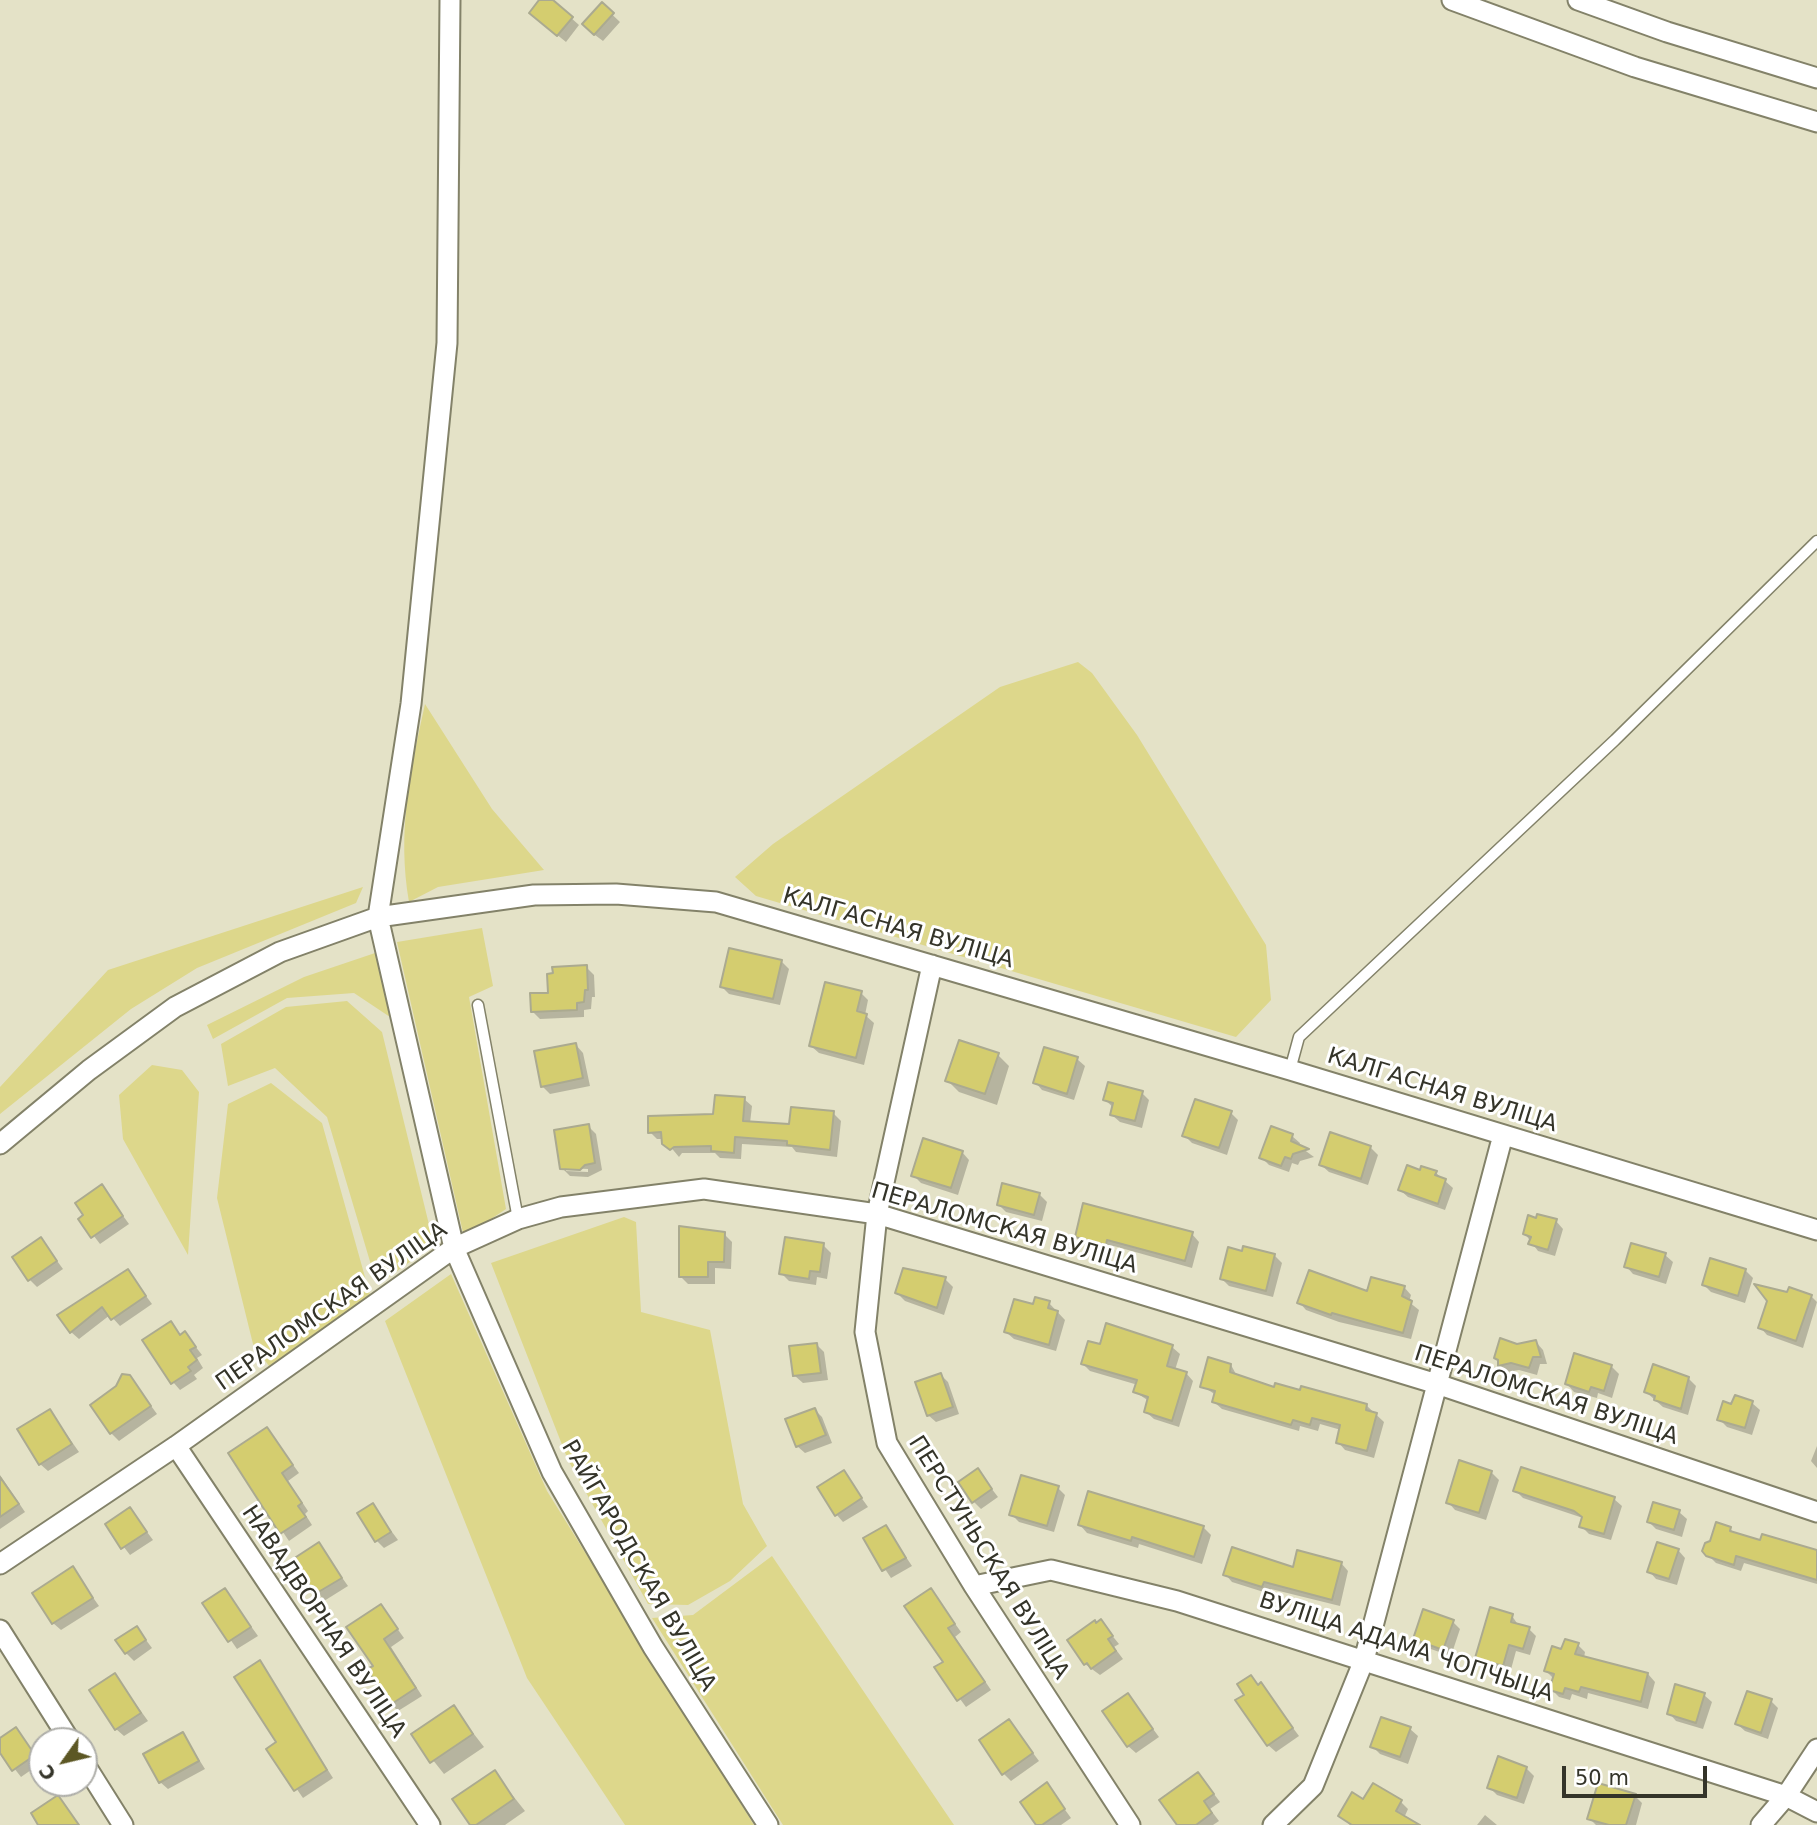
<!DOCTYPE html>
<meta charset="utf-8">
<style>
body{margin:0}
#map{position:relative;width:1817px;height:1825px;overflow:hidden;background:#e4e2c7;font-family:"DejaVu Sans",sans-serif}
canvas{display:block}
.north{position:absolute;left:28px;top:1727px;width:70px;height:70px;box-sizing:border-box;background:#fff;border:2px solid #aeaea9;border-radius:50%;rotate:236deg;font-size:19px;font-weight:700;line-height:28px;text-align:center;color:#343429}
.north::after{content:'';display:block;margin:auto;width:24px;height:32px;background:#5c5724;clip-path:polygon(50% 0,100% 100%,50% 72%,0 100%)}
.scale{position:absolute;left:1562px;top:1766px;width:145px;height:32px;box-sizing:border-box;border:4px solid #343429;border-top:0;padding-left:9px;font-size:21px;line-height:24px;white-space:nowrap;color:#343429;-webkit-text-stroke:5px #fff;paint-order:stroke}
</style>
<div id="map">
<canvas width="1817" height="1825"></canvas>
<div class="north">С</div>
<div class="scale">50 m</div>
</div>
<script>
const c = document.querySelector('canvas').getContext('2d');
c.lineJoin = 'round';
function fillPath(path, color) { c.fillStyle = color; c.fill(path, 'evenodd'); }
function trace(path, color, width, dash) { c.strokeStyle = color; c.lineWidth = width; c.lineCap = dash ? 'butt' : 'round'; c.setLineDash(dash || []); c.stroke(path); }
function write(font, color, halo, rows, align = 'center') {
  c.font = font + ' "DejaVu Sans",sans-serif'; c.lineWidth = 6; c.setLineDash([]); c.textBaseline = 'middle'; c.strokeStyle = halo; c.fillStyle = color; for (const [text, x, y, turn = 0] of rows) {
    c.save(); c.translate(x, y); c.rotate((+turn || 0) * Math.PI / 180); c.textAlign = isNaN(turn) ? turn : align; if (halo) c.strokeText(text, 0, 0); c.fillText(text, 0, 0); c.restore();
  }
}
fillPath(new Path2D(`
 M1078 662 1092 673 1137 735 1266 945 1271 1000 1236 1037 756 896 735 877 773 844 1000 687Z
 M425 704 492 809 544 870 438 887 409 902C397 832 410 772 425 704Z
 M363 887 356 903 197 968 131 1009 0 1114V1087L108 970Z
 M482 928 493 986 469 997 506 1209 464 1237 397 942Z
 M381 951 390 1017 354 993 287 998 213 1039 207 1025 304 977Z
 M347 1001 382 1032 434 1245 377 1285 327 1117 275 1068 228 1086 221 1044 286 1007Z
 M152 1065 182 1070 199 1092 188 1255 123 1139 119 1095Z
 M271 1083 322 1123 370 1295 269 1366 253 1344 217 1198 228 1104Z
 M624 1217 636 1222 641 1312 710 1330 743 1504 767 1546 730 1581 688 1605 648 1604 568 1460 491 1263Z
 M451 1274 547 1491 754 1825H625L527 1678 385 1321Z
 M772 1556 954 1825H783L652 1618 693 1615Z`), '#ddd78b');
fillPath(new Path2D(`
 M542 0H551L579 25 566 42 539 20Z
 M602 5 620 22 603 41 591 32Z
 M781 961 789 969 780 1005 729 994 721 986Z
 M586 967 594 975 595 997H592L591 1009 584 1010V1017L540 1019 533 1012 550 994Z
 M861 993 868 1000 865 1015 874 1023 864 1065 819 1053 811 1046Z
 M576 1045 583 1053 590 1086 550 1094 542 1086Z
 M998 1055 1009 1066 997 1105 959 1092 947 1080Z
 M1077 1059 1085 1066 1074 1100 1042 1090 1035 1082Z
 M1142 1093 1149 1100 1142 1128 1120 1122 1112 1115 1114 1108 1105 1100Z
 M744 1099 752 1106 750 1123 790 1126 833 1113 841 1121 837 1157 796 1152 792 1147 742 1144 741 1159 720 1158 715 1153H682L679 1157 664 1139H657L650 1132 715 1116Z
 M1231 1113 1238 1120 1227 1155 1192 1143 1184 1135Z
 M588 1126 596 1134 602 1170 588 1177 570 1176 562 1168ZM566 1168 588 1169V1172L566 1171Z
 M1292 1136 1300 1143 1299 1146 1314 1157 1300 1161 1298 1165 1292 1163 1289 1172 1269 1165 1261 1157Z
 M1370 1147 1378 1155 1368 1185 1329 1172 1321 1165Z
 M962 1152 969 1160 958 1195 921 1183 913 1175Z
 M1421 1172 1436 1173 1453 1188 1445 1210 1408 1197 1400 1190Z
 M102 1187 129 1224 100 1244 81 1219Z
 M1039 1194 1047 1202 1042 1221 1006 1212 998 1204Z
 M1556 1221 1563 1229 1555 1256 1538 1251 1525 1234Z
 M681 1228 724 1234 732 1242 731 1269 715 1268V1284H688L680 1276Z
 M1192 1234 1199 1242 1192 1268 1114 1246 1113 1251 1084 1244 1077 1236Z
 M41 1239 63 1269 37 1287 29 1279Z
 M823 1245 831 1253 827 1279 817 1277 816 1285 789 1281 781 1273Z
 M1274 1255 1282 1263 1273 1297 1229 1286 1222 1279Z
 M1665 1255 1673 1262 1666 1284 1633 1274 1626 1266Z
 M1745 1270 1753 1278 1745 1303 1711 1292 1704 1285Z
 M128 1272 152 1304 120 1326 110 1315 79 1339 71 1332Z
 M945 1279 953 1287 944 1315 905 1301 897 1293Z
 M1404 1287 1411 1295 1409 1302 1419 1310 1411 1339 1339 1322 1306 1310 1299 1302Z
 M1788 1295 1811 1296 1817 1302 1803 1348 1767 1335 1760 1327Z
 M1049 1303 1065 1320 1056 1351 1014 1339 1006 1332 1034 1306Z
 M171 1323 181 1336 185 1333 202 1355 197 1358 203 1368 194 1375 197 1379 180 1390 173 1382Z
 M1536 1342 1543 1350 1547 1364H1540L1537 1375 1519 1370 1507 1372 1500 1365 1517 1346Z
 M816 1344 824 1352 828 1380 803 1383 795 1376Z
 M1101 1347H1172L1180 1354 1175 1370 1186 1373 1193 1381 1179 1427 1154 1419 1146 1412 1149 1401 1135 1392 1138 1385 1090 1371 1083 1364Z
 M1231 1365 1237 1376 1275 1390 1366 1405 1384 1422 1374 1458 1345 1450 1338 1442 1341 1430 1320 1424 1318 1431 1300 1426 1299 1431 1222 1409 1214 1402 1216 1395 1202 1386Z
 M1611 1366 1619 1374 1612 1398 1598 1393 1597 1398 1574 1392 1567 1384Z
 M941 1375 948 1382 959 1414 936 1422 928 1415Z
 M130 1377 157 1414 119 1441 111 1433Z
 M1688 1378 1696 1386 1688 1415 1663 1407 1646 1392Z
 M1752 1403 1760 1410 1752 1435 1727 1427 1719 1419 1732 1406Z
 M815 1410 822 1417 832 1443 805 1453 797 1446Z
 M50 1411 79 1452 48 1471 40 1464Z
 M267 1429 299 1473 288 1481 308 1511 305 1514 312 1525 289 1541 230 1454Z
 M1817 1446V1468L1811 1461Z
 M978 1471 998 1497 981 1509 973 1501Z
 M843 1472 868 1507 843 1522 836 1514Z
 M1491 1472 1499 1480 1486 1520 1455 1510 1448 1502Z
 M0 1475 25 1512 0 1529Z
 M1583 1487 1614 1499 1622 1506 1611 1540 1589 1534 1581 1526 1583 1518 1523 1498 1515 1490Z
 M1058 1488 1065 1495 1054 1532 1019 1522 1011 1514Z
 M372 1505 398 1540 384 1548 377 1541Z
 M130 1509 153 1540 130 1555 107 1525Z
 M1679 1512 1687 1519 1682 1537 1656 1529 1649 1522Z
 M1080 1525 1203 1527 1211 1535 1202 1564 1139 1544 1138 1548 1087 1533Z
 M886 1527 912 1566 891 1578 865 1539Z
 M1730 1529 1737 1535 1817 1552V1584L1744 1563 1741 1571 1716 1563 1704 1551Z
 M319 1545 348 1586 324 1601 296 1559Z
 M1678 1550 1685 1558 1677 1585 1656 1579 1649 1571Z
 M1341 1563 1348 1571 1340 1606 1271 1589 1270 1594 1232 1582 1225 1574Z
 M73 1569 99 1606 61 1630 53 1623Z
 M225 1590 258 1636 237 1649 205 1603Z
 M931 1590 961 1632 955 1637 991 1690 966 1707 937 1668 945 1662Z
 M381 1606 404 1638 391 1647 422 1696 398 1711 391 1704 375 1666Z
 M1512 1616 1519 1626 1529 1629 1536 1636 1530 1655 1516 1651 1510 1673 1485 1665 1477 1658Z
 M1101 1622 1119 1644 1114 1647 1123 1659 1100 1675 1085 1664 1069 1640Z
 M1453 1622 1460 1629 1451 1656 1422 1646 1415 1638Z
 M137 1628 152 1648 134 1661 126 1653Z
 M1578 1645 1585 1652 1584 1658 1648 1674 1655 1682 1648 1709 1588 1693 1587 1699 1572 1694 1570 1700 1559 1697 1551 1689 1554 1679 1546 1671 1563 1652Z
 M259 1662 333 1778 303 1798 269 1749 279 1742Z
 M115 1675 148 1721 124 1736 116 1729Z
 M1261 1685 1299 1736 1276 1752 1268 1745Z
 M1128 1695 1159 1737 1136 1753 1128 1746Z
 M1704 1695 1712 1702 1703 1729 1676 1721 1669 1713Z
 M1771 1701 1778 1708 1768 1739 1745 1731 1737 1724Z
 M453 1707 484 1747 444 1774 413 1735Z
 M1009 1721 1039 1761 1011 1781 1004 1774Z
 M1410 1729 1418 1736 1408 1764 1380 1754 1372 1746Z
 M15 1730 41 1763 21 1777 0 1750V1740Z
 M183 1734 205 1769 168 1789 160 1782Z
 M1526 1768 1534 1776 1524 1804 1497 1795 1489 1787Z
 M494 1772 525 1811 505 1825H472Z
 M1205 1782 1220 1802 1210 1809 1219 1821 1213 1825H1179Z
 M1047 1785 1071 1818 1061 1825H1038Z
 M1635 1796 1642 1803 1636 1825H1596L1589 1818Z
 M1364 1801 1401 1802 1408 1809 1404 1818 1413 1825H1350L1340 1816Z
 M1485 1815 1497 1825H1477Z`), '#0003');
const building = new Path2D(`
 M539 0H553L573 17 557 36 529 13Z
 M602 2 614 13 594 35 582 24Z
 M729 948 782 960 773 999 720 987Z
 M587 965 588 990H585L584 1002 577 1003V1010L531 1012 530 993H548L547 974 553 973 552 967Z
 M825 982 862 991 857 1011 867 1014 856 1058 809 1046Z
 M959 1040 999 1053 985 1094 945 1081Z
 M576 1043 583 1078 541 1087 534 1051Z
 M1044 1047 1078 1057 1067 1094 1033 1083Z
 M1108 1082 1143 1091 1135 1121 1110 1115 1113 1103 1103 1100Z
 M715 1095 745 1097 743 1121 789 1124 791 1107 834 1111 830 1150 787 1145V1141L735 1137 734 1153 711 1151V1146L674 1147 670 1150 662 1144 661 1132 648 1133V1116L713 1114Z
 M1195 1099 1232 1111 1219 1148 1182 1136Z
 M589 1124 595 1163 585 1165 580 1170 560 1169 554 1130Z
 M1271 1126 1293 1134 1291 1141 1309 1149 1293 1154 1291 1159 1285 1157 1281 1166 1259 1158Z
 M1330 1132 1371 1146 1361 1179 1319 1165Z
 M923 1138 963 1151 951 1188 911 1176Z
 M1407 1165 1420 1170 1421 1166 1437 1171 1435 1175 1446 1179 1438 1204 1398 1190Z
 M1002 1183 1040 1193 1034 1215 997 1205Z
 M102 1184 123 1216 91 1238 78 1219 83 1215 75 1203Z
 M1083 1203 1193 1232 1185 1261 1107 1240 1106 1245 1075 1237Z
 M1537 1214 1557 1219 1548 1250 1528 1244 1531 1237 1523 1234 1528 1215 1536 1218Z
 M679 1226 725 1232 724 1262H708V1277H679Z
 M41 1237 57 1261 28 1281 12 1257Z
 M785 1237 824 1243 820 1272 810 1271 809 1279 779 1274Z
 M1631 1243 1666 1253 1659 1277 1624 1267Z
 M1243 1246 1275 1254 1266 1291 1220 1279 1228 1247 1242 1251Z
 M1710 1258 1746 1269 1738 1296 1702 1285Z
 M903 1268 946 1277 937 1308 895 1293Z
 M128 1269 146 1296 111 1320 102 1307 70 1333 57 1315Z
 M1309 1270 1367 1291 1371 1277 1405 1286 1402 1296 1412 1301 1403 1333 1332 1313 1331 1315 1297 1303Z
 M1754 1284 1787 1292 1789 1287 1812 1295 1796 1341 1758 1328 1767 1301Z
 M1035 1297 1050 1301 1048 1308 1058 1311 1049 1345 1004 1332 1014 1299 1033 1304Z
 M171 1321 180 1335 185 1331 196 1347 190 1350 197 1360 188 1367 191 1371 171 1384 142 1340Z
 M1106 1323 1173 1345 1167 1366 1187 1372 1172 1421 1144 1412 1148 1397 1133 1392 1137 1380 1081 1364 1088 1341 1100 1344Z
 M1500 1338 1517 1344 1536 1340 1541 1357H1533L1529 1368 1511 1363 1498 1366V1360L1494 1358Z
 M817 1343 821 1373 793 1376 789 1346Z
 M1574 1353 1612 1365 1604 1391 1591 1387 1589 1392 1565 1384Z
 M1208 1357 1231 1364 1230 1372 1274 1387 1275 1383 1300 1390 1301 1386 1367 1404 1366 1410 1377 1413 1367 1451 1336 1443 1340 1425 1312 1418 1310 1425 1293 1420 1291 1425 1212 1402 1215 1391 1200 1387Z
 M1653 1364 1689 1377 1681 1409 1654 1400 1655 1396 1644 1392Z
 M941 1373 953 1407 927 1416 915 1382Z
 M122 1374 130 1375 151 1406 110 1434 90 1405 116 1386Z
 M1735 1395 1753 1401 1745 1428 1717 1420 1723 1401 1731 1404Z
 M815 1408 826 1435 796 1447 785 1419Z
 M50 1409 72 1444 39 1465 17 1429Z
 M267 1427 293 1465 282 1473 302 1503 298 1506 306 1517 280 1534 228 1453Z
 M1459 1460 1492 1471 1479 1513 1446 1503Z
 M1521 1467 1615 1497 1604 1534 1579 1527 1582 1517 1574 1511 1513 1491Z
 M978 1468 992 1489 972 1503 958 1482Z
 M844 1470 862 1498 835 1516 817 1487Z
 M1021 1475 1059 1486 1047 1526 1009 1515Z
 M0 1477 19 1504 0 1517Z
 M1088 1491 1204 1526 1194 1557 1132 1537 1131 1541 1078 1525Z
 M1653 1502 1680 1510 1674 1530 1647 1522Z
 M373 1503 391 1532 375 1542 357 1513Z
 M130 1507 147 1532 121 1549 105 1524Z
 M1716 1522 1731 1527 1730 1531 1760 1540 1762 1534 1817 1550V1580L1736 1556 1734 1565 1706 1556 1702 1551 1705 1543 1710 1541Z
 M886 1525 906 1558 882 1571 863 1538Z
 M319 1542 342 1578 315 1594 293 1559Z
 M1657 1542 1679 1549 1669 1579 1647 1572Z
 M1232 1547 1293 1567 1297 1550 1342 1562 1332 1600 1264 1582 1262 1587 1223 1575Z
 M73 1566 93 1598 52 1624 32 1593Z
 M225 1588 251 1627 228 1642 202 1603Z
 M931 1588 955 1624 948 1628 985 1682 957 1701 934 1667 943 1662 904 1606Z
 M381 1604 398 1629 384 1639 416 1688 390 1705 367 1669 373 1666 346 1627Z
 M1490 1607 1513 1614 1511 1622 1530 1627 1523 1649 1509 1645 1503 1666 1475 1658Z
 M1423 1609 1454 1620 1443 1650 1413 1639Z
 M1101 1619 1113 1636 1108 1639 1116 1651 1091 1669 1087 1663 1084 1665 1067 1640 1095 1620 1096 1623Z
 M137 1626 146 1640 125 1654 115 1640Z
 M1565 1639 1579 1643 1575 1654 1648 1673 1641 1702 1581 1687 1579 1692 1565 1688 1563 1694 1549 1690 1554 1674 1544 1671 1552 1646 1561 1649Z
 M260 1660 327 1770 294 1791 266 1749 276 1742 234 1677Z
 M115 1673 141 1713 115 1730 89 1690Z
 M1251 1675 1258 1685 1261 1682 1293 1728 1267 1746 1235 1700 1244 1695 1237 1684Z
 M1675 1684 1705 1693 1696 1723 1667 1714Z
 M1747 1691 1772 1699 1761 1733 1735 1724Z
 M1128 1693 1153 1729 1127 1747 1102 1711Z
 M454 1705 473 1734 430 1763 411 1734Z
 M1381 1717 1411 1727 1400 1757 1370 1747Z
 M1009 1719 1033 1753 1002 1775 979 1740Z
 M16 1727 35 1755 12 1771 0 1753V1738Z
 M183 1732 199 1761 159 1783 143 1754Z
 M1498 1756 1527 1767 1517 1798 1487 1788Z
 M495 1770 514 1799 476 1825H470L452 1799Z
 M1198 1772 1214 1794 1204 1801 1212 1813 1196 1825H1177L1159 1800Z
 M1047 1782 1065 1809 1042 1825H1036L1020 1802Z
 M1373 1783 1402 1800 1396 1811 1420 1825H1352L1338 1816 1352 1792 1363 1799Z
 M1598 1783 1636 1794 1626 1825H1609L1587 1819Z
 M58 1795 79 1825H38L31 1813Z`);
fillPath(building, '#d4cd6f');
trace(building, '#abaa90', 2);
const lane = new Path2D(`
 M478 1005 518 1219
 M1290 1070 1299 1037 1615 740 1817 541`);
const street = new Path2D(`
 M450 0 447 343 411 704 378 917 454 1248 552 1472 653 1647 768 1825
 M1452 0 1635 67 1817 122
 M1578 0 1667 32 1817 78
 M932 965 877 1214 865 1332 887 1443 974 1586 1130 1825
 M0 1144 89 1070 175 1007 280 952 378 917 534 895 616 894 716 902 1290 1070 1817 1230
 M176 1446 430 1825
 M0 1564 176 1446 454 1248 518 1219 561 1207 704 1189 877 1214 1437 1384 1817 1512
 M974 1586 1051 1570 1177 1601 1786 1796 1817 1812
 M0 1630 70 1741
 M84 1763 123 1825
 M1273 1825 1313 1786 1364 1660 1503 1135
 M1761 1825 1786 1796 1817 1749`);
trace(lane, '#838269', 13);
trace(street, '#838269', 23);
trace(lane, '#fff', 10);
trace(street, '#fff', 19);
write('23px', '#343429', '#fff', [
 ["КАЛГАСНАЯ ВУЛІЦА",898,929,16],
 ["КАЛГАСНАЯ ВУЛІЦА",1442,1091,17],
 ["ПЕРАЛОМСКАЯ ВУЛІЦА",1004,1229,16],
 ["ПЕРАЛОМСКАЯ ВУЛІЦА",332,1307,-35],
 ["ПЕРАЛОМСКАЯ ВУЛІЦА",1546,1396,18],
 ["ПЕРСТУНЬСКАЯ ВУЛІЦА",988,1558,58],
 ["РАЙГАРОДСКАЯ ВУЛІЦА",638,1566,60],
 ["НАВАДВОРНАЯ ВУЛІЦА",323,1622,56],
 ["ВУЛІЦА АДАМА ЧОПЧЫЦА",1406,1648,18]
]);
</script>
